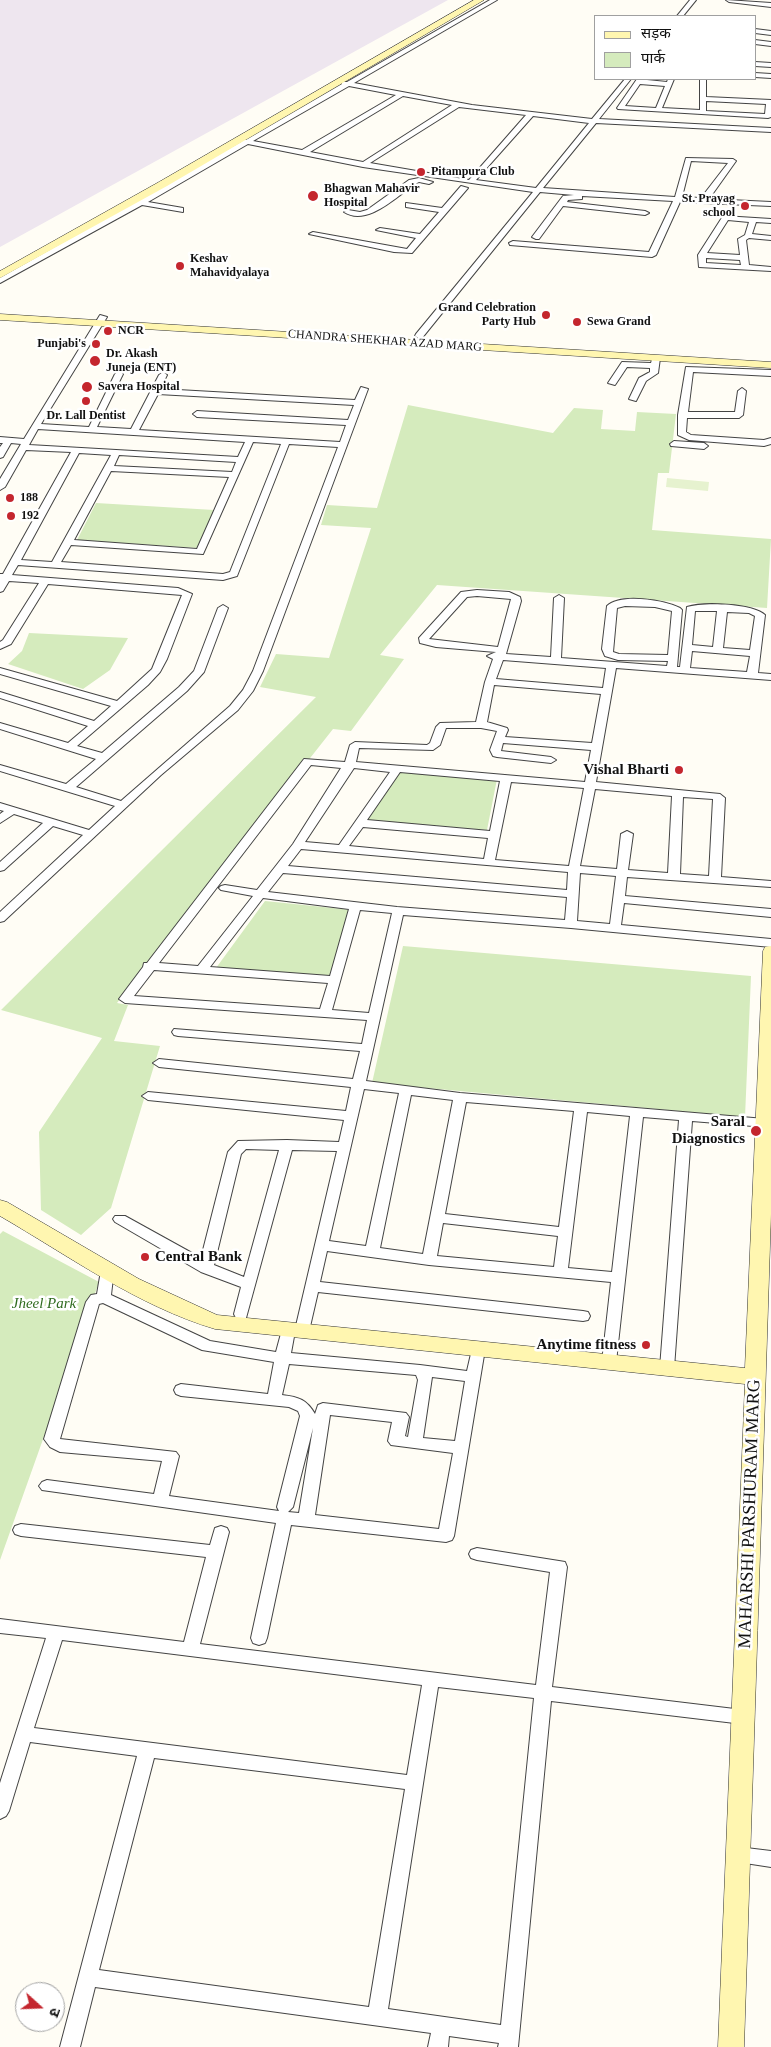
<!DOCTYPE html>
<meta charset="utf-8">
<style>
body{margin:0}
#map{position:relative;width:771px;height:2047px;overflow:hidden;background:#fffdf5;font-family:Georgia,"Noto Sans Devanagari",serif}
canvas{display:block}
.legend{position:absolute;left:594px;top:15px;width:162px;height:65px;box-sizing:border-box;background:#fff;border:1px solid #a0a0a0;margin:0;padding:6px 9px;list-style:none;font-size:15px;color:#111}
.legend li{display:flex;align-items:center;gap:10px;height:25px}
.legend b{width:25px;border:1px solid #a0a0a0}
.north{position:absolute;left:15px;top:1982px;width:50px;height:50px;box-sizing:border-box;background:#fff;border:1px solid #a0a0a0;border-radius:50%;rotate:110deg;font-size:14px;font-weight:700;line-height:20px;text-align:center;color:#111}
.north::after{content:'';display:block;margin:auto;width:18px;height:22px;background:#c4262e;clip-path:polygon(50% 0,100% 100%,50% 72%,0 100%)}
</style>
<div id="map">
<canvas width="771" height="2047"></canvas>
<ul class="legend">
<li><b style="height:6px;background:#fff6b0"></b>सड़क</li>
<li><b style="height:14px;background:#d5ebbd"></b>पार्क</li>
</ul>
<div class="north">उ</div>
</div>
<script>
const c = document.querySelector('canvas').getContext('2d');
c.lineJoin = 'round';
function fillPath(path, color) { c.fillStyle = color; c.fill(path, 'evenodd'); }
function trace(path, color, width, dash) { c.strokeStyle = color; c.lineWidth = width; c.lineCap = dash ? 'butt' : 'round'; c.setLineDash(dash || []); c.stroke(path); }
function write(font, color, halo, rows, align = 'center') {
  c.font = font + ' Georgia,serif'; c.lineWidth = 5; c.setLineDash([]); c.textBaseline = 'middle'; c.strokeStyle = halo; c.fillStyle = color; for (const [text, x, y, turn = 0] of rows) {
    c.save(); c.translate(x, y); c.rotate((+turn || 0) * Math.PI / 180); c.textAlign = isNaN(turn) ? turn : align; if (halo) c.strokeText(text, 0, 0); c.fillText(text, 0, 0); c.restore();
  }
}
fillPath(new Path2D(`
 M0 0H448L0 247Z`), '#eee6ef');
fillPath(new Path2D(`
 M408 405 553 433 574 408 603 410 601 429 635 431 637 412 676 414 669 473H658L652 530 771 539 767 608 437 585 380 655 404 659 351 731 333 729 117 1003 128 1005 114 1041 160 1046 111 1208 81 1235 41 1210 39 1132 102 1038 1 1010 316 697 260 687 276 654 329 658 371 528 321 525 327 505 377 508Z
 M96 503 214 510 198 548 77 540Z
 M29 633 128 638 110 670 83 689 8 664 22 651Z
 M401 771 497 779 487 830 367 820Z
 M265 901 352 910 333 977 216 968Z
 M403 946 751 976 745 1117 372 1083Z
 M3 1231 99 1282 0 1560V1234Z`), '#d5ebbd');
fillPath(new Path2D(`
 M667 478 709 482 708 491 666 487Z`), '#e6f2cf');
const street = new Path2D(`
 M490 0H497L354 83 472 105 592 119 625 79H631L599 119 771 128V132L596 123 543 188 675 197 686 158 733 159 736 161 709 199 771 202V206L680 202 656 255 652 257 510 245 509 243 513 241 649 252 673 201 582 196V199L568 200 567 202 645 211 649 213 645 215 563 206 539 239H536L532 237 563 196 574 195 540 192 422 338H419L415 336 416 334 533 192 363 167 248 144 148 202 183 208V212L142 205 0 283V278L241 142V140H246L342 84V82H347ZM349 86 396 95 302 150 253 141ZM403 96 452 105 363 162 310 152ZM459 107 526 115 469 180 370 163ZM533 116 589 123 536 188 476 180ZM691 161 728 163 701 198 682 197Z
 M690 0H696L683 16H677Z
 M726 0 771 3V7L729 2Z
 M755 29 771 31V35L755 33Z
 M755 40 771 42V46L755 44Z
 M755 62 771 63V67L755 66Z
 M755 73 771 74V78L755 77Z
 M637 79 667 82 668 79H674L662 108 700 110V79H706V97L771 100V117L768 118 618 109 617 108ZM640 84 665 86 656 108 625 106ZM706 101 766 104 765 114 706 111Z
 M419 178 433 182 429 184 419 182 415 184C397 196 367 227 344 212L348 210 360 212 367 210 409 180Z
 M461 186 468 188 412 253 394 252 309 234 313 232 407 249 416 238 376 230 380 228 420 234 439 212 406 207V203L442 208Z
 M723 216 771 219V223L756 222 752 234 771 236V240L749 238 746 240 749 265 771 267V271L699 267 698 255ZM728 220 749 222 745 235 738 239 740 255 707 253ZM706 258 740 260 741 265 706 263Z
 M100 315 107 317 41 424 89 427 115 374 119 371 123 374 97 427 131 429 159 375 163 372 167 375 160 389 355 400 361 387 368 389 263 671 253 691 238 710 161 775 4 921 0 922V912L83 835 53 826 4 870 0 871V862L43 823 14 814 0 823V814L4 811 0 810V803L89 830 115 806 0 771V765L66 784 96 759 0 729V723L68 743 88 726 0 698V692L94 721 111 706 0 674V668L117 701 152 669 182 595 48 584 11 644 0 649V642L3 640 39 583 9 581 3 591 0 592V574H3L71 452 26 450 5 487 0 490V479L21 444 11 443 3 457 0 458V447L3 443H0V437L24 439ZM158 394 354 405 348 420 197 411 193 414 197 417 346 425 340 442 139 430ZM38 429 245 442 238 457 29 445ZM253 442 281 444 230 572 223 574 61 562 71 545 203 554ZM289 444 338 447 253 671 243 690 230 706 121 801 76 787 187 691 204 672 228 608 223 605 218 608 194 671 179 687 102 753 77 746 148 685 160 672 167 659 192 594 178 588 12 575 18 565 223 580 237 576ZM79 453 111 455 52 562 21 560ZM119 455 236 462 232 472 114 466ZM111 471 229 477 197 549 74 540Z
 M653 356 660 358 658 373 646 381 636 401 629 399 639 378 650 372V368L627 367 615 385 608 383 622 362 651 363Z
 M686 367 771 370V376L693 372 688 412H735L738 391 742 388 746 391 743 415 739 418H687L686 432 691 435 764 440 771 438V444L764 446 689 440 678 435V415Z
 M674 441 704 443 708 446 704 449 671 446 670 444Z
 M477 590 509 592 520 597 521 601 506 654 551 657 554 598 559 595 564 598 561 658 667 666 668 661 618 660 605 656 602 649 607 606C620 593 665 600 680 608L682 610 677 667H680L687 607C702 602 753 603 765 615L758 673 771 674V680L616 668 596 782 720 794 725 798 721 877 771 881V887L627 877 625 896 771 909V917L624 903 621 925 771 939V947L571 928 403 915 366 1081 460 1093 765 1119 770 1120 771 1124 765 1127 692 1121 674 1368 672 1372 667 1373 662 1372 660 1368 679 1120 643 1117 616 1362 614 1366 609 1367 604 1366 602 1362 611 1282 429 1265 327 1251 320 1282 583 1311 588 1312 590 1316 588 1320 583 1321 318 1292 309 1331 307 1335 302 1336 297 1335 295 1331 291 1353 420 1365 467 1371 473 1345 478 1344 483 1345 485 1349 454 1536 452 1540 446 1542 291 1525 267 1638 265 1643 259 1645 253 1643 251 1638 276 1523 42 1490 39 1486 42 1482 47 1480 154 1494 162 1461 60 1452 50 1447 44 1439 86 1302 91 1295 97 1294 102 1265H112L114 1269 111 1295 210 1341 276 1352 283 1326 288 1325 293 1326 295 1330 337 1151 292 1150 246 1318 241 1319 236 1318 234 1314 241 1287 201 1272 115 1222 113 1219 115 1216H125L201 1258 228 1152 238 1141 287 1140 339 1142 344 1120 148 1100 142 1096 148 1092 346 1111 351 1087 159 1067 153 1063 159 1059 353 1079 360 1051 178 1036 174 1035 172 1032 174 1029 362 1044 367 1020 125 1003 119 999 143 967 144 963H147L304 759 345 762 350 745 355 742 427 745 430 743 436 727 440 723 476 722 485 682 493 659 487 656 496 652 436 647 420 643 419 638 461 592ZM477 596 511 599 498 647 429 639 467 597ZM625 606 655 607 672 611 668 655 619 654 613 652 617 608ZM695 611H717L713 647 692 645ZM727 612 749 613 755 616 750 650 723 648ZM692 651 750 656 747 672 690 668ZM503 660 606 668 603 688 496 679ZM494 685 601 694 592 743 505 737 508 730 507 728 487 722ZM446 728H481L497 731 490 750 493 756 497 757 551 763 556 760 551 757 501 751 503 743 591 750 585 782 356 762 359 748 433 750 440 745ZM311 765 341 768 293 844 257 890 225 885 221 886 219 888 221 890 253 896 198 966 159 963ZM354 768 390 772 339 845 305 842ZM400 772 500 781 490 831 367 820ZM511 782 584 788 569 866 495 860ZM595 789 672 796 668 873 628 870 633 834 627 831 621 834 617 869 580 866ZM683 797 713 799 709 876 680 874ZM363 827 488 838 484 859 349 846ZM301 849 568 872 567 890 288 866ZM283 873 567 897 565 920 397 907 268 892ZM580 873 616 876 610 924 577 921ZM263 898 349 909 330 976 210 967ZM360 910 392 913 369 1013 332 1010ZM154 970 328 983 320 1009 134 996ZM364 1089 399 1093 366 1246 329 1241ZM411 1095 453 1100 423 1254 380 1248ZM466 1102 574 1111 559 1227 445 1214ZM587 1112 630 1116 612 1272 568 1268ZM246 1149 279 1150 244 1277 214 1265 241 1154ZM443 1223 558 1236 554 1267 437 1256ZM103 1303 202 1350 274 1362 268 1394 181 1384 176 1386 174 1390 176 1394 181 1396 289 1407 298 1411 300 1416 277 1507 279 1511 169 1496 179 1456 176 1452 60 1439 99 1304ZM289 1364 416 1375 418 1380 408 1437 405 1436 409 1417 406 1413 323 1403 318 1405 315 1414C307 1400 299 1397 282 1395ZM432 1377 465 1381 455 1441 423 1438ZM330 1415 392 1422 388 1441 391 1445 453 1453 439 1529 315 1515ZM313 1428 299 1513 288 1512 293 1507Z
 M21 1524 210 1545 215 1528 221 1526 227 1528 229 1532 200 1644 536 1685 550 1572 477 1560 471 1558 469 1554 471 1550 477 1548 559 1561 565 1562 567 1567 552 1687 743 1710 749 1712 751 1717 749 1722 743 1724 551 1701 518 2047H498L499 2043 449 2036 448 2047H428L431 2033 95 1987 80 2047H60L137 1756 30 1742 9 1811 6 1816 0 1819V1783L46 1638 0 1633V1619L184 1642 206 1557 21 1536 15 1534 13 1530 15 1526ZM62 1640 422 1685 407 1775 34 1728ZM438 1687 534 1698 501 2025 388 2009ZM154 1758 405 1789 369 2007 99 1970Z
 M738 1847 771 1851V1867L732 1861 729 1855 732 1849Z`);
const secondary = new Path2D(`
 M474 0H484L167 186 0 278V271L159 182Z
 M0 314 771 362V368L0 320Z
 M771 946V1214L744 2047H718L745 1384 215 1329C138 1306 69 1256 0 1216V1200L7 1202 139 1279 217 1315 745 1368 763 951 765 947Z`);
trace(street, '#444', 2);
trace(secondary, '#333', 1);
fillPath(street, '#fff');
fillPath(secondary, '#fff6b0');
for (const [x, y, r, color] of [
 [421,172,5,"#c4262e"],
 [313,196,6,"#c4262e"],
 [745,206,5,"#c4262e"],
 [180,266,5,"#c4262e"],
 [546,315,5,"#c4262e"],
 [577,322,5,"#c4262e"],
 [108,331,5,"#c4262e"],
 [96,344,5,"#c4262e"],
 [95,361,6,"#c4262e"],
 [87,387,6,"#c4262e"],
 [86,401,5,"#c4262e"],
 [10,498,5,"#c4262e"],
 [11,516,5,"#c4262e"],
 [679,770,5,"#c4262e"],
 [756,1131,6,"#c4262e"],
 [145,1257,5,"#c4262e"],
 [646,1345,5,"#c4262e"]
]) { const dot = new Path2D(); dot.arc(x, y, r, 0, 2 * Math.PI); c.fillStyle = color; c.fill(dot); trace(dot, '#fff', 2); }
write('bold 12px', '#111', '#fff', [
 ["Pitampura Club",431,172],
 ["Bhagwan Mahavir",324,189],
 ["Hospital",324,203],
 ["St. Prayag",735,199,"right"],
 ["school",735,213,"right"],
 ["Keshav",190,259],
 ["Mahavidyalaya",190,273],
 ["Grand Celebration",536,308,"right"],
 ["Party Hub",536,322,"right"],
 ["Sewa Grand",587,322],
 ["NCR",118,331],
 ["Punjabi's",86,344,"right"],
 ["Dr. Akash",106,354],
 ["Juneja (ENT)",106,368],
 ["Savera Hospital",98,387],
 ["Dr. Lall Dentist",86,416,"center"],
 ["188",20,498],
 ["192",21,516]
], 'left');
write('12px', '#111', '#fff', [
 ["CHANDRA SHEKHAR AZAD MARG",385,341,4]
]);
write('bold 15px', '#111', '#fff', [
 ["Vishal Bharti",669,770],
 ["Saral",745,1122],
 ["Diagnostics",745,1139],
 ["Central Bank",155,1257,"left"],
 ["Anytime fitness",636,1345]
], 'right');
write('italic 15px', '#2f6b1f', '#fff', [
 ["Jheel Park",44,1304]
]);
write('18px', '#111', '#fff', [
 ["MAHARSHI PARSHURAM MARG",750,1514,-88]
]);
</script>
